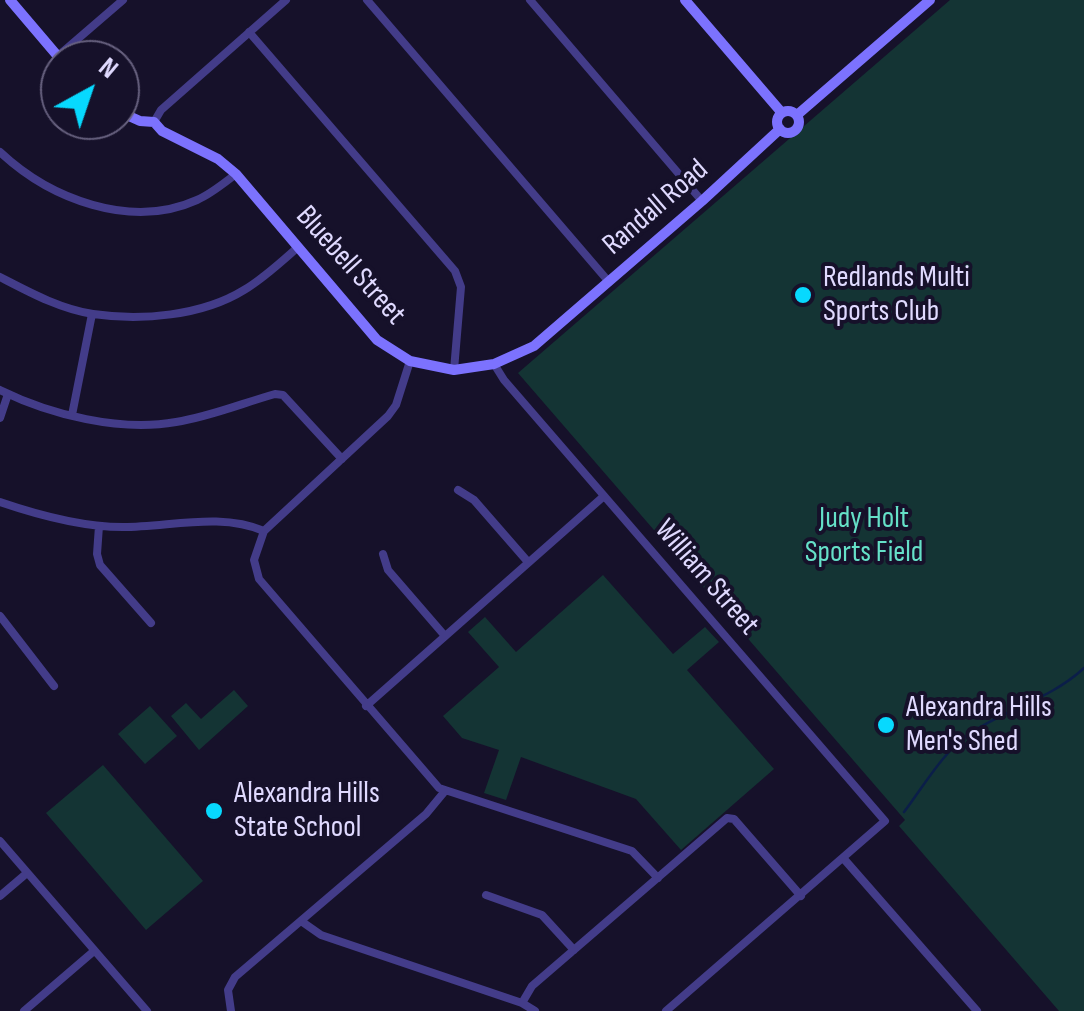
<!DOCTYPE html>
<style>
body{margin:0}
#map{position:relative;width:1084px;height:1011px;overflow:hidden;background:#16112a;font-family:"Sofia Sans Condensed",sans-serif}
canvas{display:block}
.north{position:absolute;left:40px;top:40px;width:100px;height:100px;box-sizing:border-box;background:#16112a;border:2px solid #67617f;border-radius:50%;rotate:40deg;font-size:28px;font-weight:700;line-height:40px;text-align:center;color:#e0daff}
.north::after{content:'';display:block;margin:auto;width:35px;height:45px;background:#07d9fe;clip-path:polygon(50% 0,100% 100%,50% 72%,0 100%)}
</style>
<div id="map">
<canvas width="1084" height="1011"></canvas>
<div class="north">N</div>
</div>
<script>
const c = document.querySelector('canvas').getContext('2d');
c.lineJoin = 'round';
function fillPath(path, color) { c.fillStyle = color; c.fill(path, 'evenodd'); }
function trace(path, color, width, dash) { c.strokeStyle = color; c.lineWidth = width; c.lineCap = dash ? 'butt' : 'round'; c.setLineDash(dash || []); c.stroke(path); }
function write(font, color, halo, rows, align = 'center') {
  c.font = font + ' "Sofia Sans Condensed",sans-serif'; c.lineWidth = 8; c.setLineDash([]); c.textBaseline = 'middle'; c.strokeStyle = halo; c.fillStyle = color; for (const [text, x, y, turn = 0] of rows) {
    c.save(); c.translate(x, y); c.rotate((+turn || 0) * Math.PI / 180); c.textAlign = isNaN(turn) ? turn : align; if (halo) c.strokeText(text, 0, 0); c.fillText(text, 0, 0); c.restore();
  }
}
fillPath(new Path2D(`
 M950 0H1084V1011H1059L899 826 905 820 518 373Z
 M603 575 673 654 705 627 719 642 687 670 774 769 681 850 636 799 521 757 506 800 484 793 499 750 462 738 443 716 499 667 468 632 485 617 516 652Z
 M234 690 248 706 199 750 171 716 186 703 201 719Z
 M150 706 177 736 145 764 118 734Z
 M103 765 203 881 146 930 46 813Z`), '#143434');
trace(new Path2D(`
 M904 812C923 787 943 752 969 734 1006 709 1051 699 1084 668`), '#0b1e49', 2.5);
trace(new Path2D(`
 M367 0 609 282
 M530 0 702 201
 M249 32 455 271 461 287 454 370
 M58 56 123 0
 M154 122 161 110 286 0
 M0 152C50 199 131 230 197 200 211 194 224 183 236 174
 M0 277C29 292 60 309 93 314 141 321 202 316 244 290 264 278 281 262 298 247
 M410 361 396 405 388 416 264 531 254 560 259 579 439 788 632 851 658 878
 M494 364 504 380 885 821 666 1011
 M0 390C51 415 120 432 176 422 209 417 243 403 275 394L283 395 342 459
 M72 415 92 314
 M0 418 8 394
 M458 490 474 500 528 562
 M0 502C38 515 83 527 123 527 170 527 220 512 264 531
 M99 526 97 554 100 565 151 623
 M383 554 388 570 445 636
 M0 616 54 686
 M366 706 604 496
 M0 841 147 1011
 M844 859 977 1011
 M486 895 542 915 574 950
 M0 896 27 873
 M301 921 321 935 522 1003 535 1011
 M522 1003 532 986 727 818 734 819 801 896
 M24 1011 94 951
 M231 1011 228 990 235 977 426 814 445 791`), '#433c89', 8);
trace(new Path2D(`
 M10 0 61 60
 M685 0 782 113
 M777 122a11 11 0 1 1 22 0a11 11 0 1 1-22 0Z
 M120 112 140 121 154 122 162 131 218 159 236 174 377 340 410 361 454 370 494 364 534 346 702 201 780 129
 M797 115 930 0`), '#7c72fe', 10);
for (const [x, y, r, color] of [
 [803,295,10,"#07d9fe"],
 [886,725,10,"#07d9fe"],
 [214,811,10,"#07d9fe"]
]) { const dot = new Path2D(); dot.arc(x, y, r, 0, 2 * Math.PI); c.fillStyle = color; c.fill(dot); trace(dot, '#16112a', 4); }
write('30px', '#e0daff', '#16112a', [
 ["Randall Road",656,208,-41],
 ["Bluebell Street",350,266,48],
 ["William Street",706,578,49]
]);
write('30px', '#e0daff', '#16112a', [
 ["Redlands Multi",823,278],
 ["Sports Club",823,312],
 ["Alexandra Hills",906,708],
 ["Men's Shed",906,742],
 ["Alexandra Hills",234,794],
 ["State School",234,828]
], 'left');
write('30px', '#65e0c8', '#16112a', [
 ["Judy Holt",864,519],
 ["Sports Field",864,553]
]);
</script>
